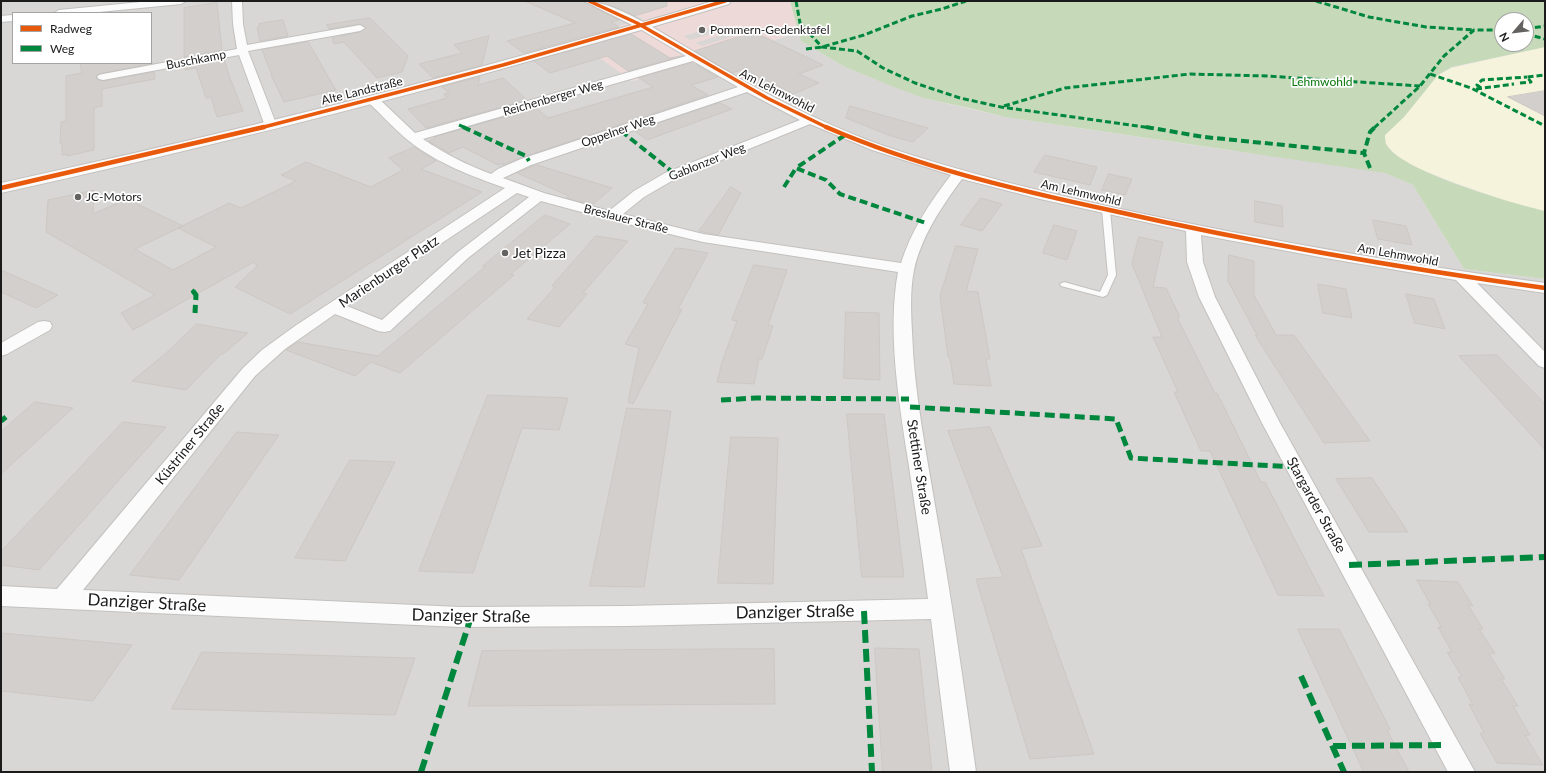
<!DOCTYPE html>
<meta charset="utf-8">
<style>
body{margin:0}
#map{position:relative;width:1546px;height:773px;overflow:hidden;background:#eae7e3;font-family:Lato,sans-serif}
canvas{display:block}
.frame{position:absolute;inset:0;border:2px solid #1b1b1b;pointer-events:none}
.legend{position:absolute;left:12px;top:12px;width:140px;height:52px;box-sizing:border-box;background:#fff;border:1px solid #a4a4a4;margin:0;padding:5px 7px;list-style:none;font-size:12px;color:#1b1b1b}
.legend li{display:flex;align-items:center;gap:8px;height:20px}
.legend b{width:20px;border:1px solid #a4a4a4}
.north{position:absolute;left:1494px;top:12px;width:40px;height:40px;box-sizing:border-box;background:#fff;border:1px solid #a4a4a4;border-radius:50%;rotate:242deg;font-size:11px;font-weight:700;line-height:16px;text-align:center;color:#1b1b1b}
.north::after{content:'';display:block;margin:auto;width:14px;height:18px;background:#636261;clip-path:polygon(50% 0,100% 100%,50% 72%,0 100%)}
</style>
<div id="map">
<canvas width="1546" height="773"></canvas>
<div class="frame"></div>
<ul class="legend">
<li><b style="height:5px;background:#e8590c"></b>Radweg</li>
<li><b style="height:5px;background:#00873e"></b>Weg</li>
</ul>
<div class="north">N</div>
</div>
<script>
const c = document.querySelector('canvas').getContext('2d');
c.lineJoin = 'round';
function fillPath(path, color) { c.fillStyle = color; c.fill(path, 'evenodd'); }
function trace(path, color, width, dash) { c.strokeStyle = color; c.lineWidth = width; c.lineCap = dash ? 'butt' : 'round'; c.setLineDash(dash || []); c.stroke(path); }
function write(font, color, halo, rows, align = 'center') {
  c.font = font + ' Lato,sans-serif'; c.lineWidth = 3.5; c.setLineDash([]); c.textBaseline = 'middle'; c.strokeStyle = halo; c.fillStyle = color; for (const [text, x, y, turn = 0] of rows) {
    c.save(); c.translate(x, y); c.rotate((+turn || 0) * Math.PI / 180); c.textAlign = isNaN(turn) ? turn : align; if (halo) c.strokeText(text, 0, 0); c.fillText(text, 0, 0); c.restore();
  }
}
fillPath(new Path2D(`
 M1 1H603L644 19 574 39 632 81 735 53 799 32 801 41 845 67 923 98 1005 117 1227 150 1341 164 1385 173 1413 185 1464 269 1545 279V772H1ZM13 13H151V63H13Z`), '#d9d7d5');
fillPath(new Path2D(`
 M603 1H790L799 32 736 52 727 70 707 59 632 81 573 39 644 19Z`), '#ecd9d8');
fillPath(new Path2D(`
 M1545 47V211L1509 202 1453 182 1415 167 1396 155 1386 144 1385 135 1404 117 1438 75 1452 68Z`), '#f6f3dc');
fillPath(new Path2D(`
 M790 1H1545V47L1452 67 1438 75 1404 117 1385 135C1385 138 1385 142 1386 144 1399 171 1515 204 1545 211V279L1464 269 1413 185 1385 173 1005 117 969 108 923 98 894 87 845 67 801 41ZM1502 20H1526V44H1502Z`), '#c6d9b8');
fillPath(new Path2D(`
 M720 25 727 29 690 40 684 36Z
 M748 27 754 30 702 46 695 43Z
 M512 197 525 202 407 297 380 286Z
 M814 260 884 269 880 289 808 279Z
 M1063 269 1101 274 1098 281 1060 276Z`), '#d8d7d5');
const building = new Path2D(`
 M525 1H583L619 20 611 22 619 27 524 53 507 41 575 23Z
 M597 1H667V6L634 16 620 9Z
 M217 3 222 50 184 57V8Z
 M370 18 408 56 402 72 377 78 344 42 334 44 332 38 360 32 366 27 360 24 329 29 327 25Z
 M283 20 288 36 260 41 257 28 259 27V24Z
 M754 32 823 65 799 74 819 83 793 94 744 69 732 73 695 51Z
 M631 34 670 58 682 56 628 71 607 56 550 73 534 61Z
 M489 36 482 65 433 78 419 64 462 53 454 45Z
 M308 42 336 90 284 102 271 75H272L262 50Z
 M224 59 230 78 243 111 217 117 211 97 206 98 196 68 185 70V67Z
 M81 63H154L103 73 98 74 96 77 98 80 103 81 154 72 155 79 102 89V106L94 108V150L67 156V154L62 155V143L60 144 61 122 66 121V76L81 73Z
 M693 63 718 77 691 85 708 95 520 158 502 165 503 163 498 165 463 147 449 153 429 141 435 138 434 137 536 108 548 118 643 90 653 87 639 78Z
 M480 77 478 85 503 78 527 100 426 128 408 109 447 98 444 94 449 93 442 87Z
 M1545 91V116L1508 97Z
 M720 103 732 109 647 140 635 131Z
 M850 106 928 128 913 142 891 136 846 118Z
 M415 147 436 161 421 169 482 192 290 314 235 287 257 266 254 262 133 330 121 313 155 295 46 232 48 200 94 190 93 214 127 199 183 226 135 249 173 270 216 247 178 228 229 203 241 208 296 181 281 175 306 162 371 187 403 170 389 158Z
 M1045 155 1097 167 1090 185 1034 172Z
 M537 165 612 188 592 205 566 198 569 196 517 173Z
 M1109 174 1132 179 1125 195 1102 190Z
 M731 187 741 193 718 235 699 231Z
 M981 198 1002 204 982 231 961 225Z
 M1255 201 1282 206 1283 227 1255 222Z
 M545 215 570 224 511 274 514 275 400 373 371 362 355 376 286 350 298 342 378 356 486 266H483Z
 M1373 220 1406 226 1412 245 1378 239Z
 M1054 225 1077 231 1067 260 1043 253Z
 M596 236 628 241 583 293 587 294 559 327 527 319 555 287 552 286Z
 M1139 237 1163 242 1153 287 1166 288 1180 317H1177L1215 393H1217L1261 482H1265L1324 596 1278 595 1210 451H1201L1174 392H1178L1153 337H1162L1132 264Z
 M956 246 978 249 966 291 978 292 990 359H986L991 386 954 384 950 358 948 357 940 296Z
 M676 248 686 249 708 253 678 309H682L633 404 628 402 639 348 625 344 648 304 643 303Z
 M1229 255 1254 261V295L1276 335H1294L1370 441 1324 443 1255 335H1257L1228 281Z
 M754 265 787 270 768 325 773 326 762 359H759L754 384 717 382 722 362 737 321 732 320Z
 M1 270 58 295 36 308 1 292Z
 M1318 284 1346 289 1352 318 1323 313Z
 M1406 294 1434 299 1445 329 1415 323Z
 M846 312 879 313 880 380 844 378Z
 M197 324 248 333 223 354H221L186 390 132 381 165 354Z
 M1497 355 1545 404V450L1459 356Z
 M488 395 568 398 559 430 522 428 473 573 419 571Z
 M35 402 73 408 1 474V432Z
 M627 408 671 411 644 587 590 586Z
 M847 414H884L904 577H862Z
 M123 422 166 427 39 570 1 565V552Z
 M990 427 1042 546 1021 549 1094 754 1030 759 976 579 1003 577 948 431Z
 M237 432 279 435 179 580 130 575Z
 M731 437 778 438 773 584 718 583Z
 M350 460 395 462 345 561 295 558Z
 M1372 478 1408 532H1369L1336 479Z
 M1417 580 1458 582 1473 606 1468 605 1483 629H1479L1495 653 1489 654 1505 679H1501L1518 706H1513L1530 735H1525L1543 765 1497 763 1480 733H1484L1469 704 1473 705 1458 677H1462L1447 652H1452L1438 627 1442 628 1428 604H1430Z
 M1298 629H1339L1390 729 1387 730 1409 772H1364Z
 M1 633 100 642 132 645 93 701 1 691Z
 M875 648 919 649 932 772H883Z
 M774 649 775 704 468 706 482 651Z
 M202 652 378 657 415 658 395 715 172 709Z`);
fillPath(building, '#d2cfcc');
trace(building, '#cdc8c4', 1);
const service = new Path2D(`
 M1103 208H1106L1110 210 1116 275 1107 295 1103 297 1061 286 1060 284 1064 282 1100 292 1108 275 1102 210Z`);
const minor = new Path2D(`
 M151 1H186L181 4 89 13H54L59 10Z
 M232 1H242L243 24 247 45 360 25 365 28 360 31 248 51 277 126 275 129H267L265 126 239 55 103 80 99 79 97 77 99 75 103 74 237 49 233 24Z
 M584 1C612 1 652 27 676 41 699 55 723 69 746 82 791 107 836 129 884 146 963 173 1044 192 1125 210 1264 240 1404 264 1545 283V293L1477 283 1545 352V368L1539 366 1456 280 1325 258 1201 235 1203 262 1215 297 1280 423 1475 772H1448L1262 423 1199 297 1187 262 1186 231 1040 199 962 179C942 206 921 237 914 270 910 290 911 311 912 332 914 394 927 456 937 517 952 602 964 686 976 772H950L931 619 626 626 460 627 1 606V586L57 589 243 368 262 350 295 326 505 188C472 176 438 164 409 141 395 130 382 115 369 103L367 100 369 97H377L415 133 686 56 640 29ZM693 61 738 87 521 159 498 169 491 174C467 165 445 154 423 139ZM747 92 800 120 665 173 634 191 609 211 544 193 503 178 531 165ZM810 124 872 150 951 175C930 202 911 231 901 263L703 234 623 214 644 197 675 179ZM517 193 529 197 458 252 382 320 347 306ZM541 201 607 219 703 242 898 272C887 331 899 402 908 460 915 507 922 553 928 599L626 606 460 607 83 590 255 376 285 349 335 314 378 331 384 332 390 331 468 258Z
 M13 15V21L1 22V16Z
 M44 321 50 322 52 326 50 330 7 354 1 356V343L38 322Z`);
const tertiary = new Path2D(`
 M713 1H731L729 4C670 22 611 39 551 55 369 107 186 152 1 193V183C183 143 363 100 542 50 599 34 656 19 713 1Z`);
trace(service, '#c2c1bf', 2);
trace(minor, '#c2c1bf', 2);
trace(tertiary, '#c2c1bf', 2);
fillPath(service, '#fcfbfb');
fillPath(minor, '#fcfbfb');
fillPath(tertiary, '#fcfbfb');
trace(new Path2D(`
 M796 1 800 23 822 47 857 51 883 68 915 83 960 98 1001 107 1152 128
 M1316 1 1369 17 1426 27 1474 30
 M1526 29 1545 26
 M1526 34 1545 39
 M806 49 822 47 864 35 912 16 942 9 966 1
 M1430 74 1471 88 1545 126
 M1520 83 1531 82 1527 77 1545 75
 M1481 88 1477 85 1482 80 1527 77
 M1476 89 1514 84
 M1004 106 1065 88 1190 74 1267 76 1420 86
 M459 125 466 128
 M1374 128 1420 86 1444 56 1474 30H1502`), '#00873e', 3, [6, 3]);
trace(new Path2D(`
 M463 127 526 156 529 161
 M1146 127 1204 137 1364 153
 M621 131 675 174
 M845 135 796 168 826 180 840 194 926 223
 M1370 168 1364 153 1370 132 1375 127
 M784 187 796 168
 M192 290 194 292`), '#00873e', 4, [8, 4]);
trace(new Path2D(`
 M193 291 196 295 195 313
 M721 400 756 398 909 399
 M910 407 1116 419 1131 458 1295 467
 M1 421 6 417`), '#00873e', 5, [10, 5]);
trace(new Path2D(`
 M1349 565 1545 557
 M864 611 872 772
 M1301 676 1344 772
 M1333 746 1447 745
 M421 772 471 617`), '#00873e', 6, [13, 6]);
trace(new Path2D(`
 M589 1 637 23 767 98 828 128
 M260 128 503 65 725 1`), '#e8590c', 3.5);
trace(new Path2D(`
 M826 127C918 167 1016 190 1114 211 1256 243 1400 268 1545 288
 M1 188 264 127`), '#e8590c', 4.5);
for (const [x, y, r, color] of [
 [702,30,4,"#636261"],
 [78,197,4,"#636261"],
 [505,253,4,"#636261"]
]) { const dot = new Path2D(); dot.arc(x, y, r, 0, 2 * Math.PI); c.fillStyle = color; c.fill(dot); trace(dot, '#fff', 1.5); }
write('12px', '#1b1b1b', '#fff', [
 ["Pommern-Gedenktafel",710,30],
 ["JC-Motors",86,197]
], 'left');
write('12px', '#1b1b1b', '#fff', [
 ["Buschkamp",196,60,-11],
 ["Alte Landstraße",362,91,-14],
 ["Am Lehmwohld",777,91,27],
 ["Reichenberger Weg",553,98,-16],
 ["Oppelner Weg",618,131,-19],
 ["Gablonzer Weg",707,162,-22],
 ["Am Lehmwohld",1081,193,13],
 ["Breslauer Straße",626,219,14],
 ["Am Lehmwohld",1398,255,10]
]);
write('12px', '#0a770c', '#fff', [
 ["Lehmwohld",1322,82]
]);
write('14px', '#1b1b1b', '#fff', [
 ["Jet Pizza",513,253]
], 'left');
write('14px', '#1b1b1b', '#fff', [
 ["Marienburger Platz",389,272,-34],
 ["Küstriner Straße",190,444,-51],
 ["Stettiner Straße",919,467,81],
 ["Stargarder Straße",1316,505,61]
]);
write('17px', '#1b1b1b', '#fff', [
 ["Danziger Straße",147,603,3],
 ["Danziger Straße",795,612,-1],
 ["Danziger Straße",471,616,1]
]);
</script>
